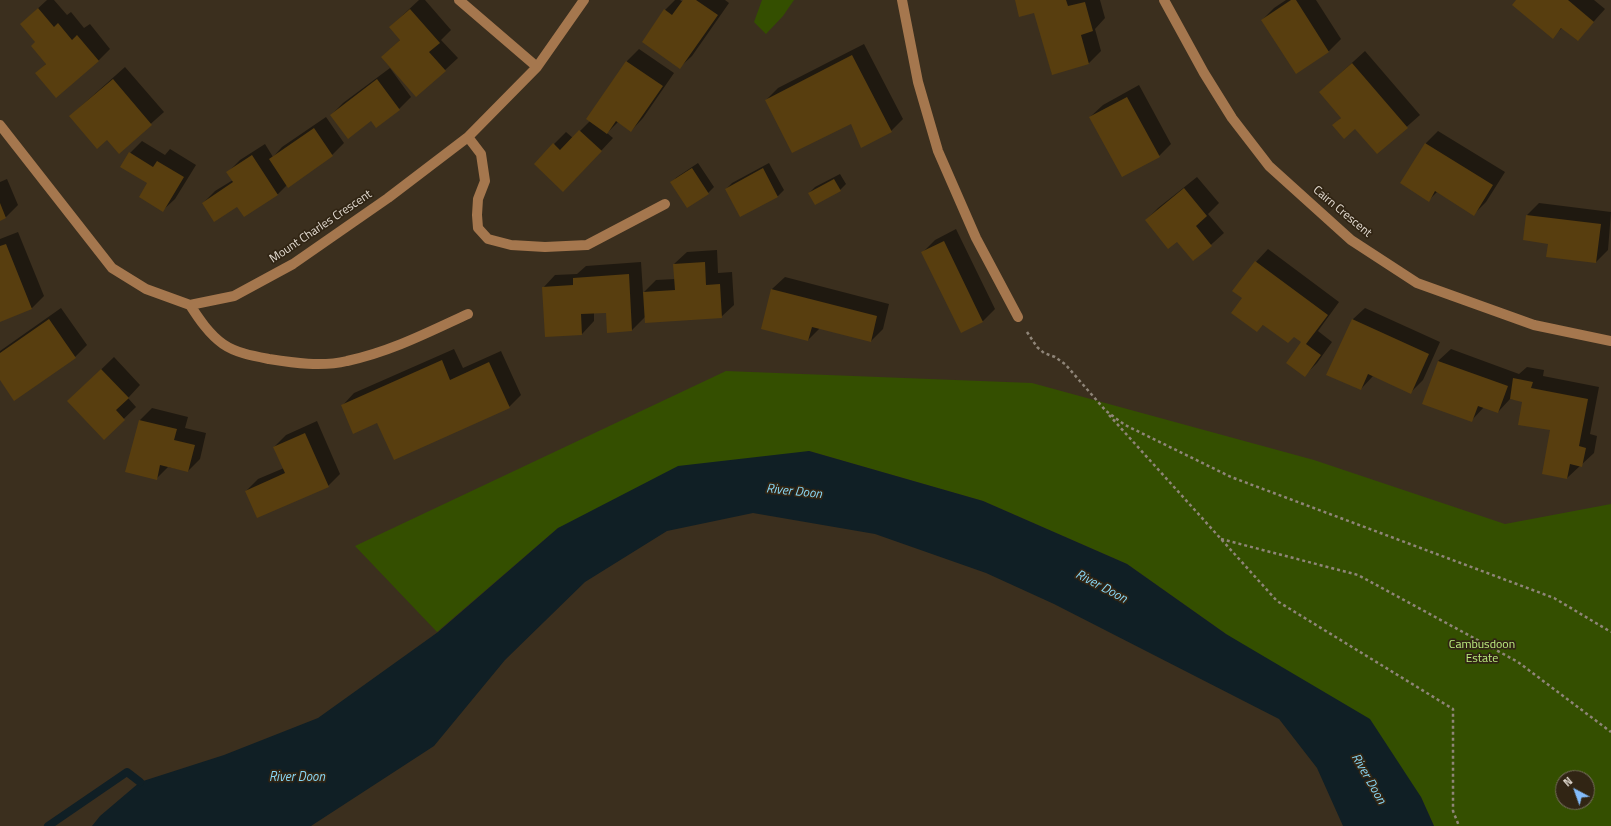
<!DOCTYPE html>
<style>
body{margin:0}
#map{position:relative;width:1611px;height:826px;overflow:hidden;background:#3b2f1e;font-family:"Titillium Web",sans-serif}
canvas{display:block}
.north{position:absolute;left:1555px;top:770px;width:40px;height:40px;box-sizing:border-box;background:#312514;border:1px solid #786e60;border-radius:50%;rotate:319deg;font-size:11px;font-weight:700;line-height:16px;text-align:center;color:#e3dbd1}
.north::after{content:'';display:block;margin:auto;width:14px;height:18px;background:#83bcfb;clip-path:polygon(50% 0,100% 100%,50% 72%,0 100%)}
</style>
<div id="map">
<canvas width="1611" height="826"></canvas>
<div class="north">N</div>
</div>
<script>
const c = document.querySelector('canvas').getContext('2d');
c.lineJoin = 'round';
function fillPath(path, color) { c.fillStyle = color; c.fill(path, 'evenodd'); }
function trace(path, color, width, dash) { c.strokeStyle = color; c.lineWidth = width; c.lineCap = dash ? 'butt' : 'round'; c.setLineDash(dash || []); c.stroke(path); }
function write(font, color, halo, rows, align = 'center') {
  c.font = font + ' "Titillium Web",sans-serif'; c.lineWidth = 3.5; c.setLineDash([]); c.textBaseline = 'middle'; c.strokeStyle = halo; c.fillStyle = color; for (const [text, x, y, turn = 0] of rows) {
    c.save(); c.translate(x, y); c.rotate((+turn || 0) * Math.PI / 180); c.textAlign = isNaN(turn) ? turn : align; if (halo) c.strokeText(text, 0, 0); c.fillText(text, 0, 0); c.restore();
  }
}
fillPath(new Path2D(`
 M762 0H794L783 16 766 34 754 22Z
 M726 371 1032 383 1314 460 1505 524 1611 504V826H1434L1421 797 1226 634 1127 564 983 501 809 451 558 528 437 632 355 546ZM1563 778H1587V802H1563Z`), '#344f00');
fillPath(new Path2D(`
 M809 451 983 501 1127 564 1226 634 1370 719 1421 797 1434 826H1343L1317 768 1279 719 1054 604 986 573 875 534 753 513 667 531 585 582 505 660 434 746 311 826H92L100 816 140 782 224 755 318 718 438 632 558 528 678 466Z`), '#101f25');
fillPath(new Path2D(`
 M47 0H54L67 15 71 12 84 28 90 24 110 49 98 61 36 73 47 63 36 42 21 24Z
 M419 0H425L451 30 441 40 458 58 445 70 382 57 401 39 390 27Z
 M675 0H680L683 2 684 0H725L729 3 692 56 679 68 665 10Z
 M1016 0H1100L1105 18 1095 29 1101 51 1089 63 1052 74 1035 12Z
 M1286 0H1316L1341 39 1329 51 1296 72 1262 20 1274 8Z
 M1517 0H1594L1605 9 1577 40 1562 28 1552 37Z
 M864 44 903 119 891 131 851 123 766 100 778 88Z
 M639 49 674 73 643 118 631 131 618 122 607 133 613 138 575 179 554 144 566 132 573 138 590 121 587 119 627 61Z
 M1365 51 1420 115 1377 153 1355 127 1334 125 1342 117 1320 92Z
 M125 67 164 112 119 152 107 138 70 116Z
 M390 68 411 97 399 109 377 126 371 119 331 115 343 103Z
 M1139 85 1171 144 1159 156 1090 117 1103 105Z
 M326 117 344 143 332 155 287 185 278 194 238 206 203 203 215 191 233 180 228 172 240 160 265 144 273 157 282 147Z
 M1438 131 1505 172 1486 202 1474 214 1437 192 1429 200 1401 183 1426 143Z
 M142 141 165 155 170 149 196 165 175 199 162 211 149 183 130 153Z
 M698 163 714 187 708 193 671 182 677 177Z
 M769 163 784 190 778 196 740 216 726 189 732 183Z
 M840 174 846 184 840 190 809 193 815 187Z
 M1197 177 1219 203 1208 214 1224 233 1194 260 1177 240 1146 220 1158 208Z
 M7 179 18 205 6 217 0 220V182Z
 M1539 203 1611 212 1608 250 1596 262 1549 243 1527 215Z
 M956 229 995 309 983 321 961 332 923 252 935 240Z
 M18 232 44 296 32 308 0 321V239Z
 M1268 249 1339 302 1318 331 1332 342 1317 363 1305 375 1302 342 1294 336 1264 324 1257 331 1244 298 1256 262Z
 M717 250 718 273 732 272 734 305 721 317H645L632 330 607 312H594V321L582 334 543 288 555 275 577 274 586 266 641 262 643 293 656 280 675 279 674 264 687 252Z
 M785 277 889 304 883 329 871 341 820 328 808 340 762 328 772 289Z
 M61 308 87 345 75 357 0 378V351Z
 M1365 308 1440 342 1423 380 1411 392 1373 376 1361 389 1352 320Z
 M454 349 463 368 501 351 521 395 509 407 378 422 342 406 354 393Z
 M1451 349 1519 374 1527 367 1544 370 1543 376 1599 387 1590 434 1597 436 1594 453 1567 478 1551 430 1523 401 1510 399 1498 412 1484 407 1472 420 1438 361Z
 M114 357 140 385 128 398 136 407 104 438 81 389Z
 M152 408 188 417 185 428 206 433 200 459 188 471 168 467 156 479 127 471 140 420Z
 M317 421 340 474 328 486 246 491 258 479 284 468 274 447 286 435Z`), '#0007');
trace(new Path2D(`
 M48 826 127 772 140 782`), '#101f25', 8);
fillPath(new Path2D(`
 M683 0H696L718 15 680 69 642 42 664 9 672 15Z
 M1015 0H1066L1068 6 1085 2 1093 31 1081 35 1089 64 1052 75 1034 13 1019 17Z
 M1291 0H1296L1329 52 1296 74 1261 20Z
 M1516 0H1568L1594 22 1578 41 1561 28 1553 39 1512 5Z
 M38 8 54 27 58 23 72 40 77 35 99 61 56 98 35 73 46 64 31 46 35 42 20 24Z
 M410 9 440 43 429 52 446 71 416 97 381 57 400 40 389 27Z
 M852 55 892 132 861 148 851 124 792 153 765 100Z
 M626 61 663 86 631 132 616 121 607 134 586 119Z
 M1352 63 1408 128 1377 154 1355 129 1344 139 1332 125 1341 118 1319 92Z
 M113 79 152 125 119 154 107 140 97 149 69 116Z
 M377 79 400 110 376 128 371 121 348 139 330 115Z
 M1127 97 1160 157 1122 177 1089 117Z
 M314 128 333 156 288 188 269 159Z
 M579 130 602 151 563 192 534 164 553 143 560 150Z
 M1425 143 1493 185 1474 216 1435 191 1429 202 1400 183Z
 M129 152 153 167 157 161 184 177 163 212 139 197 147 183 120 167Z
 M252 155 278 195 244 217 237 207 214 222 202 203 233 182 226 172Z
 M692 168 709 194 687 208 670 182Z
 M763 168 778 197 740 217 725 189Z
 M834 179 841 191 815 205 808 193Z
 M1184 188 1207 216 1196 226 1212 246 1193 261 1177 242 1168 249 1145 220Z
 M0 203 6 218 0 221Z
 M1526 215 1601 224 1596 263 1546 257 1548 244 1523 240Z
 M944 241 983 322 961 333 921 252Z
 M6 244 32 309 0 322V246Z
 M1255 261 1328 315 1306 344 1321 355 1305 377 1286 363 1301 342 1294 337 1288 343 1263 325 1257 332 1231 313 1242 298 1232 291Z
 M705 262 706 285 720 284 722 318 645 323 643 292 675 290 673 264Z
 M629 274 632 331 607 333 606 313 581 314 582 335 545 337 542 287 573 285V278Z
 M771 289 877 316 871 342 812 327 808 341 761 329Z
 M49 319 76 358 14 401 0 380V353Z
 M1352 319 1429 354 1411 394 1368 374 1361 390 1326 375Z
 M442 360 450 380 489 362 510 408 394 460 377 423 353 434 341 405Z
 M1438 361 1508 386 1498 413 1478 406 1472 422 1422 404Z
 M101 369 129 398 116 410 125 420 104 440 67 401Z
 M1513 378 1533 382 1531 388 1588 399 1579 446 1586 448 1582 467 1570 464 1567 479 1542 474 1550 430 1518 425 1522 402 1510 399Z
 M139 420 177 429 174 440 195 445 188 472 160 465 157 480 125 472Z
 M305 433 329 487 257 518 245 491 285 473 273 447Z`), '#583e0f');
trace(new Path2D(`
 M1027 332 1037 347 1044 353 1055 357 1065 364 1106 411 1125 425 1231 477 1554 598 1611 632
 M1109 415 1277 601 1453 709V811L1459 826
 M1221 539 1358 575 1518 662 1611 732`), '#8f8578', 2.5, [3, 3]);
trace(new Path2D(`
 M459 0 537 67
 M902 0 918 82 938 151 976 238 1018 317
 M1164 0 1204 73 1232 118 1269 166 1351 240 1417 283 1534 325 1611 341
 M0 125 112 268 146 289 190 305 234 296 293 264 388 198 468 137 537 67 584 0
 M468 137 481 154 485 181 478 199 477 215 478 228 488 239 511 245 545 247 587 245 665 204
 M190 305C199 319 209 334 223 344 236 353 253 356 269 359 294 363 322 367 347 361 390 352 429 332 468 314`), '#a5774e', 10);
write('12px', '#e3dbd1', '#312514', [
 ["Cairn Crescent",1342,212,40],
 ["Mount Charles Crescent",321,227,-34]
]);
write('12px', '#bded7f', '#312514', [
 ["Cambusdoon",1482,645],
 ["Estate",1482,659]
]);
write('italic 13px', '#89d8f7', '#312514', [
 ["River Doon",794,492,6],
 ["River Doon",1101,587,28],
 ["River Doon",297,778],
 ["River Doon",1368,779,60]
]);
</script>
